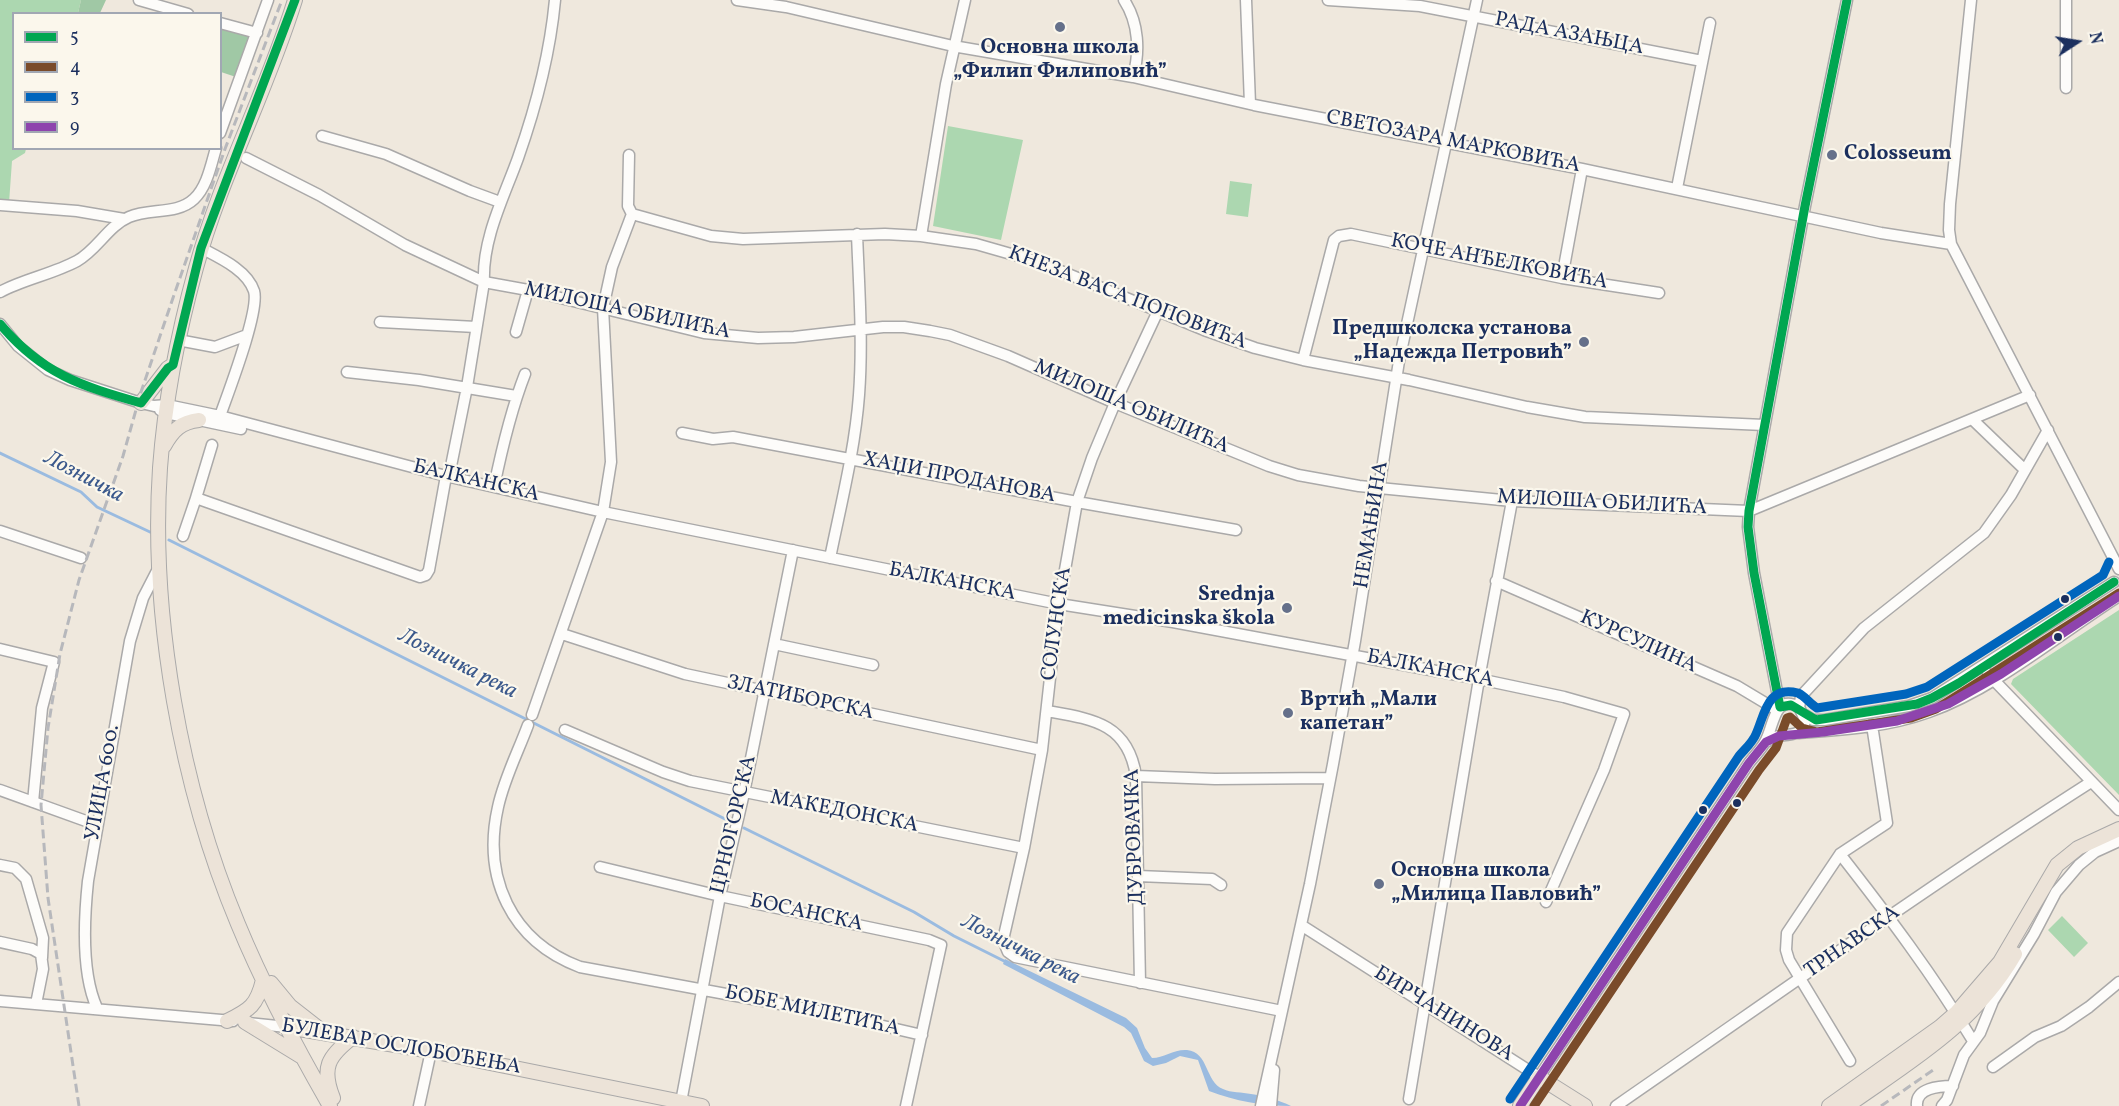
<!DOCTYPE html>
<meta charset="utf-8">
<style>
body{margin:0}
#map{position:relative;width:2119px;height:1106px;overflow:hidden;background:#efe8dd;font-family:Vollkorn,serif}
canvas{display:block}
.legend{position:absolute;left:12px;top:12px;width:210px;height:138px;box-sizing:border-box;background:#fbf7ec;border:2px solid #a1a7b3;margin:0;padding:8px 10px;list-style:none;font-size:18px;color:#1b2f5e}
.legend li{display:flex;align-items:center;gap:12px;height:30px}
.legend b{width:30px;border:2px solid #a1a7b3}
.north{position:absolute;left:2047px;top:12px;width:60px;height:60px;-webkit-text-stroke:4px #fbf7ec;paint-order:stroke;rotate:78deg;font-size:16px;font-weight:700;line-height:24px;text-align:center;color:#1b2f5e}
.north::after{content:'';display:block;margin:auto;width:21px;height:27px;background:#1b2f5e;clip-path:polygon(50% 0,100% 100%,50% 72%,0 100%)}
</style>
<div id="map">
<canvas width="2119" height="1106"></canvas>
<ul class="legend">
<li><b style="height:8px;background:#00a651"></b>5</li>
<li><b style="height:8px;background:#7a4b2a"></b>4</li>
<li><b style="height:8px;background:#0065bd"></b>3</li>
<li><b style="height:8px;background:#8e44ad"></b>9</li>
</ul>
<div class="north">N</div>
</div>
<script>
const c = document.querySelector('canvas').getContext('2d');
c.lineJoin = 'round';
function fillPath(path, color) { c.fillStyle = color; c.fill(path, 'evenodd'); }
function trace(path, color, width, dash) { c.strokeStyle = color; c.lineWidth = width; c.lineCap = dash ? 'butt' : 'round'; c.setLineDash(dash || []); c.stroke(path); }
function write(font, color, halo, rows, align = 'center') {
  c.font = font + ' Vollkorn,serif'; c.lineWidth = 4.5; c.setLineDash([]); c.textBaseline = 'middle'; c.strokeStyle = halo; c.fillStyle = color; for (const [text, x, y, turn = 0] of rows) {
    c.save(); c.translate(x, y); c.rotate((+turn || 0) * Math.PI / 180); c.textAlign = isNaN(turn) ? turn : align; if (halo) c.strokeText(text, 0, 0); c.fillText(text, 0, 0); c.restore();
  }
}
fillPath(new Path2D(`
 M0 0H81L78 13 14 14V148L26 149 25 153 12 161 9 203H0Z
 M948 126 1023 140 1001 240 933 226Z
 M1230 181 1252 184 1248 217 1226 214Z
 M2119 610V795L2011 684 2013 679Z
 M2062 916 2088 943 2074 957 2048 930Z`), '#acd7b0');
fillPath(new Path2D(`
 M81 0H106L100 13H78Z
 M221 27 251 34 236 77 221 72Z`), '#a0c8a5');
fillPath(new Path2D(`
 M1005 959 1126 1018 1137 1028 1145 1048 1152 1058C1164 1058 1174 1049 1187 1050 1209 1052 1205 1082 1223 1089 1231 1093 1242 1092 1251 1094 1264 1096 1279 1100 1291 1106 1263 1106 1235 1101 1209 1091L1198 1060 1180 1056 1166 1063 1153 1066 1144 1061 1131 1033 1124 1027 1003 964Z`), '#9abbe0');
trace(new Path2D(`
 M0 453 81 492 97 507 150 532
 M169 540 729 821
 M744 828 914 912 954 936 1006 962`), '#9abbe0', 3);
const minor = new Path2D(`
 M139 0 188 14
 M737 0 786 7 953 46 1133 77 1254 105 1582 169 1881 233 1951 244
 M1124 0C1139 23 1140 52 1133 77
 M1246 0 1250 104
 M1328 0 1420 6 1702 61
 M1971 0 1950 204 1949 230 1951 244 2119 569
 M220 23 257 33
 M2066 88V0
 M220 133 268 0
 M322 136 386 154 470 191 500 202
 M629 155 628 206 632 214 711 236 743 239 885 234 921 236 976 244 1039 262 1204 330 1255 348 1303 360 1409 380 1527 407 1585 417 1764 425
 M246 158 319 195 405 245 484 282 528 290 704 333 758 338 794 337 883 327H904L930 331 950 335 1008 356 1115 403 1269 466 1298 475 1359 486 1512 501 1749 511 2030 395
 M1677 188 1710 23
 M0 205 77 211 124 219
 M921 236 946 84 965 0
 M201 248C220 258 247 270 254 291 260 311 228 393 220 416
 M1562 278 1582 169
 M0 292C24 279 53 274 77 261 97 250 108 226 129 217 150 208 177 215 194 199 207 187 211 165 216 148
 M1158 311 1115 403 1092 458 1077 502 1057 615 1042 750 1024 848 1003 940 1008 952 1015 957 1282 1011
 M380 322 476 327
 M0 324 18 346 48 370 70 380 141 403 154 406 167 405 220 416 446 476 603 512 1059 604 1173 622 1479 679 1564 697 1624 714 1604 770 1546 902
 M516 332 528 290
 M178 340 215 347 247 335
 M1303 360 1334 240 1339 236 1351 234 1562 278 1659 293
 M347 372 419 380 516 396
 M160 410 166 413 241 429
 M1972 419 2025 470
 M682 433 713 439 733 437 1077 502 1236 530
 M212 445 196 498 420 577 426 575 429 570 446 476
 M449 476 467 387 484 282C482 239 504 197 518 158 536 107 550 54 555 0
 M494 487C502 448 511 410 525 374
 M0 531 81 558
 M183 536 196 498
 M830 558C841 504 855 449 859 395 863 341 859 287 857 234
 M1496 581 1737 686 1777 710
 M562 634 685 674 1042 750
 M774 644 873 665
 M0 649 54 662 42 708 33 802
 M1988 674 2119 810
 M1780 707 1754 573 1748 527 1749 511 1805 206 1847 0
 M1799 707 1801 697 1803 694 1864 628 1984 533 2011 495 2048 430
 M1047 711C1092 719 1128 723 1136 776L1140 983
 M532 715 603 512 611 462 603 308 612 267 632 214
 M1805 715 1813 720H1824L1909 706 1932 698 2114 582
 M528 725C518 752 504 779 498 807 482 878 511 941 580 967L823 1012 922 1035
 M565 730 663 772 690 781 1024 848
 M1799 733C1842 730 1888 727 1929 712 1996 688 2059 634 2119 596
 M1136 776 1215 779 1330 778
 M0 790 97 825
 M1840 854C1887 914 1933 975 1973 1041
 M0 865 15 868 26 879 43 938 42 958
 M600 867 720 896 929 940 941 945 906 1106
 M1138 876 1212 879 1221 885
 M1301 925 1539 1077 1749 763C1754 756 1762 749 1766 740 1774 725 1774 694 1799 707L1805 720C1803 737 1792 733 1779 736 1774 737 1770 739 1766 742
 M0 942 32 949 41 954 43 969 36 1004
 M0 1001 233 1021
 M97 1008C81 973 84 919 88 881L130 641 143 598 159 567
 M248 1023 287 1027
 M1850 1061 1789 960 1786 950 1787 933 1840 854 1887 823 1872 725
 M1993 1067 2035 1037 2061 1026 2089 1007 2119 982
 M1409 1099 1479 679 1512 501
 M681 1102 720 896 744 793 793 550
 M419 1106 431 1051
 M1261 1106 1310 884 1333 764 1355 641 1399 361 1477 0
 M1271 1106 1274 1070
 M1616 1106C1774 997 1930 885 2091 782
 M1917 1106C1915 1088 1939 1086 1953 1086
 M1942 1106 1947 1100 1964 1055 1980 1033 1993 1001 2034 934 2056 892 2079 865 2095 852 2119 841`);
const major = new Path2D(`
 M295 0C267 91 221 176 196 268 178 333 165 400 160 468 150 616 181 788 238 924 264 987 296 1047 330 1106
 M141 403 168 368 173 365
 M164 446C173 430 181 422 199 420
 M271 983 290 1006 322 1031
 M227 1021C250 1010 257 1005 263 980
 M245 1022 302 1057
 M287 1027 431 1051 702 1106
 M333 1098C321 1068 328 1056 353 1037
 M1520 1106 1539 1077 1585 1106
 M1829 1106 1940 1027 1956 1013 2000 962 2057 865 2078 848 2119 829
 M1847 1106C1912 1060 1974 1025 2015 954`);
trace(minor, '#aaa9a9', 13);
trace(major, '#aaa9a9', 16);
trace(minor, '#fdfcfa', 10);
trace(major, '#ece3d8', 14);
trace(new Path2D(`
 M79 1106 48 898 41 805 48 728 60 654 79 580 123 456 141 392 174 295 225 149 282 0
 M1881 1106 1936 1068`), '#b7b8bc', 3, [9, 4.5]);
trace(new Path2D(`
 M1847 0 1805 206 1749 511 1748 527 1754 573 1780 707 1791 705 1816 720 1917 704 1932 698 1959 683 2114 582
 M0 324C42 374 81 386 141 403L168 368 173 365 201 248 295 0`), '#00a651', 9);
trace(new Path2D(`
 M1534 1106 1759 770 1776 748 1787 718 1790 717 1802 728 1817 732 1911 718 1936 709 2119 593`), '#7a4b2a', 9);
trace(new Path2D(`
 M1510 1099 1739 756C1745 749 1753 742 1756 734 1765 714 1767 685 1798 693 1805 696 1810 704 1817 708L1906 694 1927 687 2103 575 2109 562`), '#0065bd', 9);
trace(new Path2D(`
 M1520 1106 1749 763 1766 742 1779 736 1823 732 1897 721 1948 704 2001 674 2119 596`), '#8e44ad', 9);
for (const [x, y, r, color] of [
 [1060,27,6,"#65708a"],
 [1832,155,6,"#65708a"],
 [1584,342,6,"#65708a"],
 [2065,599,5,"#1b2f5e"],
 [1287,608,6,"#65708a"],
 [2058,637,5,"#1b2f5e"],
 [1288,713,6,"#65708a"],
 [1737,803,5,"#1b2f5e"],
 [1703,810,5,"#1b2f5e"],
 [1379,884,6,"#65708a"]
]) { const dot = new Path2D(); dot.arc(x, y, r, 0, 2 * Math.PI); c.fillStyle = color; c.fill(dot); trace(dot, '#fbf7ec', 2); }
write('21px', '#1b2f5e', '#fbf7ec', [
 ["РАДА АЗАЊЦА",1569,35,11],
 ["СВЕТОЗАРА МАРКОВИЋА",1453,143,11],
 ["КОЧЕ АНЂЕЛКОВИЋА",1499,263,11],
 ["КНЕЗА ВАСА ПОПОВИЋА",1127,299,21],
 ["МИЛОША ОБИЛИЋА",627,312,12],
 ["МИЛОША ОБИЛИЋА",1131,408,23],
 ["ХАЏИ ПРОДАНОВА",959,479,11],
 ["БАЛКАНСКА",476,482,13],
 ["МИЛОША ОБИЛИЋА",1602,504,3],
 ["НЕМАЊИНА",1373,525,-81],
 ["БАЛКАНСКА",952,583,11],
 ["СОЛУНСКА",1058,624,-82],
 ["КУРСУЛИНА",1638,643,24],
 ["БАЛКАНСКА",1430,670,11],
 ["ЗЛАТИБОРСКА",800,699,12],
 ["УЛИЦА 600.",104,783,-80],
 ["МАКЕДОНСКА",844,813,11],
 ["ЦРНОГОРСКА",735,825,-77],
 ["ДУБРОВАЧКА",1136,837,-92],
 ["БОСАНСКА",806,914,12],
 ["ТРНАВСКА",1853,943,-35],
 ["БОБЕ МИЛЕТИЋА",812,1012,12],
 ["БИРЧАНИНОВА",1443,1015,32],
 ["БУЛЕВАР ОСЛОБОЂЕЊА",401,1048,10]
]);
write('bold 21px', '#1b2f5e', '#fbf7ec', [
 ["Основна школа",1060,49,"center"],
 ["„Филип Филиповић”",1060,73,"center"],
 ["Colosseum",1844,155],
 ["Предшколска установа",1572,330,"right"],
 ["„Надежда Петровић”",1572,354,"right"],
 ["Srednja",1275,596,"right"],
 ["medicinska škola",1275,620,"right"],
 ["Вртић „Мали",1300,701],
 ["капетан”",1300,725],
 ["Основна школа",1391,872],
 ["„Милица Павловић”",1391,896]
], 'left');
write('italic 22px', '#3b598c', '#fbf7ec', [
 ["Лозничка",83,478,28],
 ["Лозничка река",457,665,27],
 ["Лозничка река",1020,951,27]
]);
</script>
